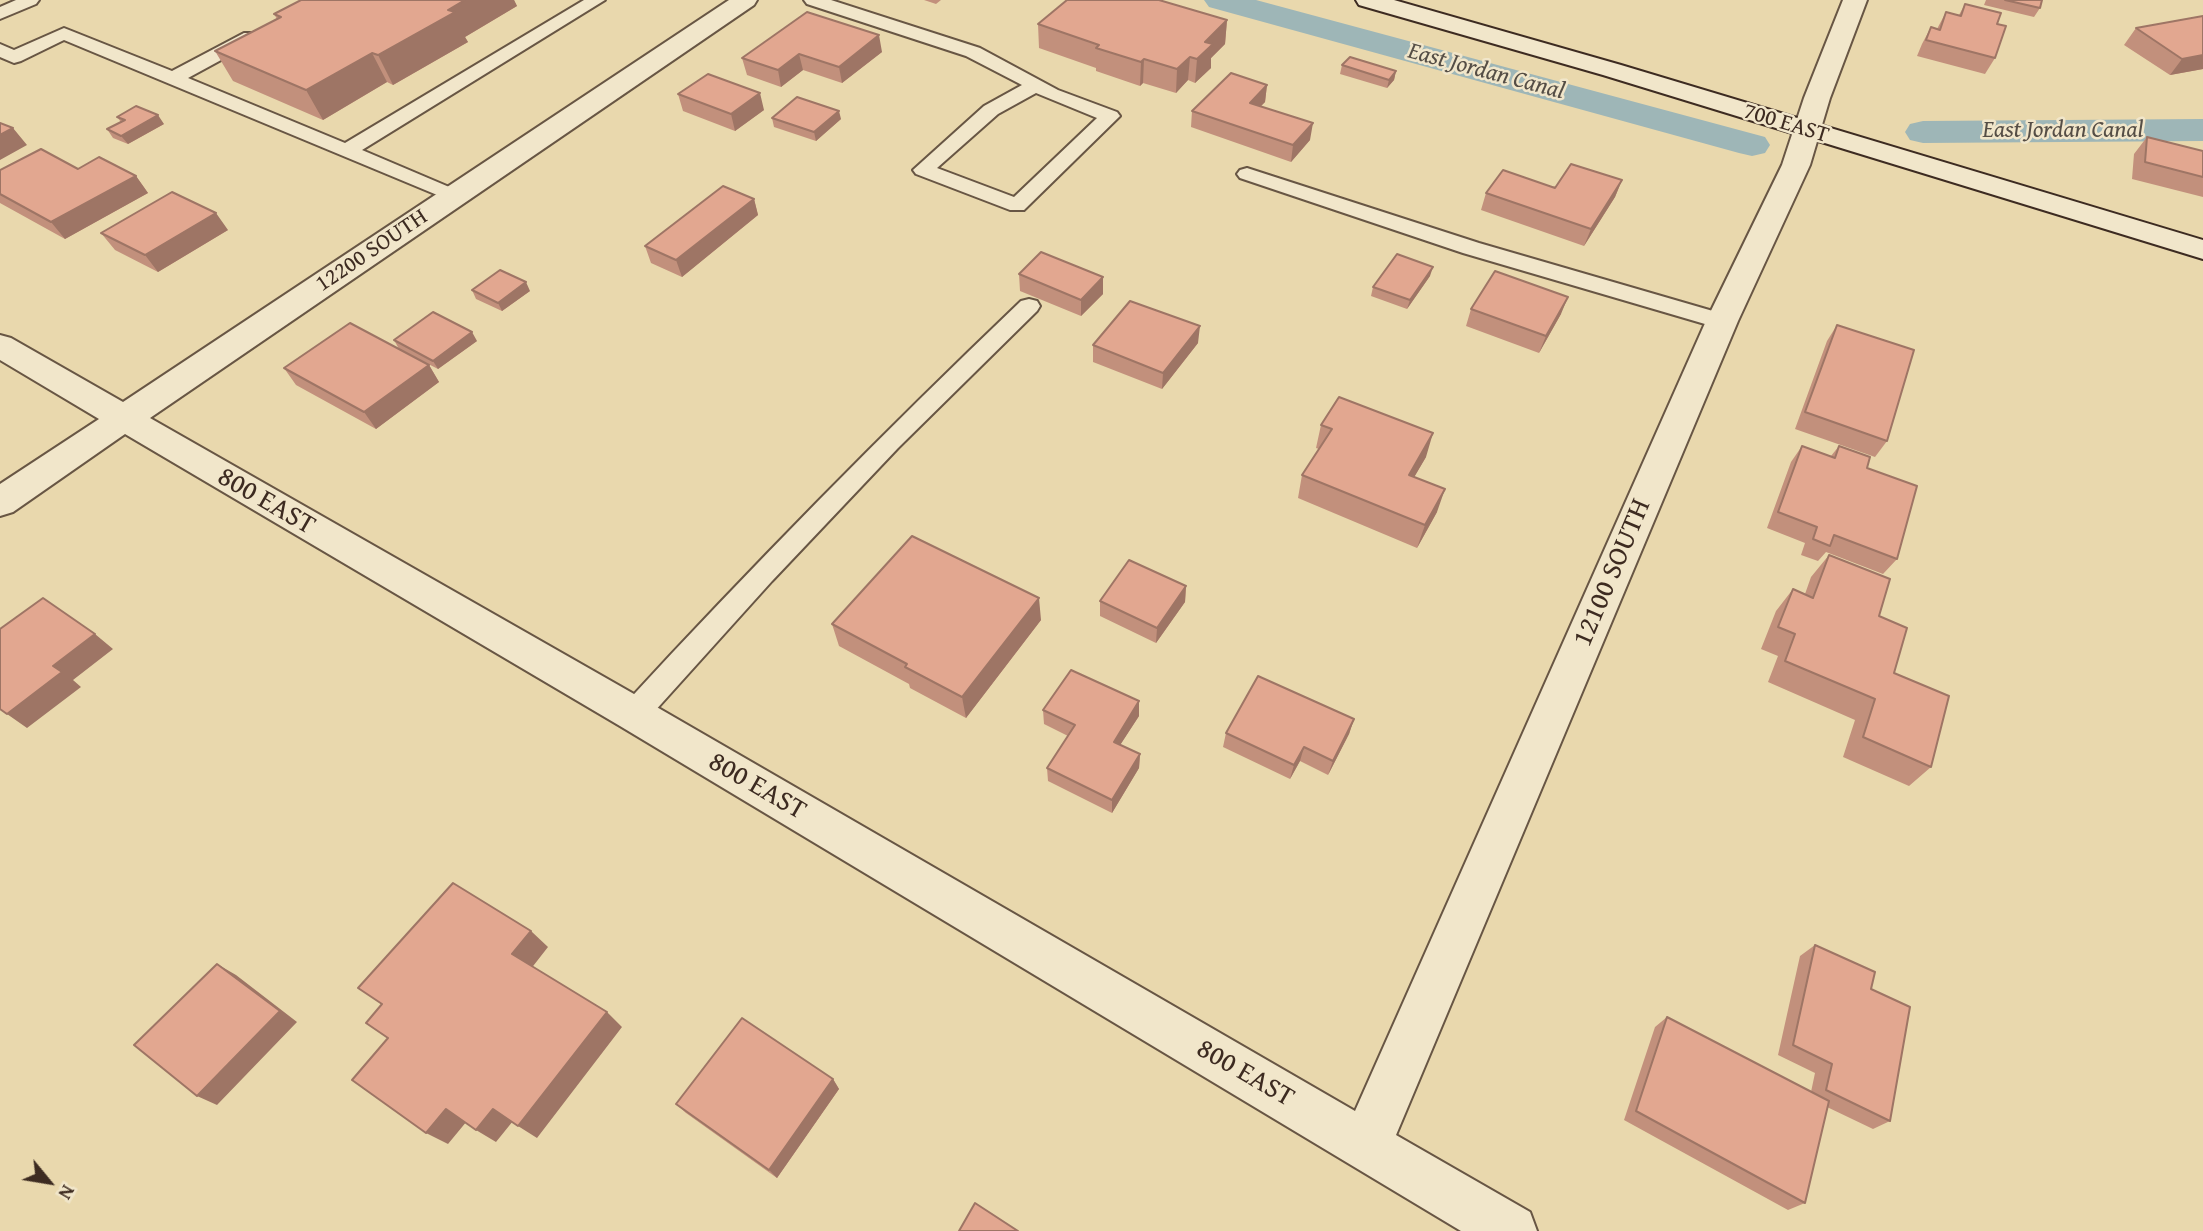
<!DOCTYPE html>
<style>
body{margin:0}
#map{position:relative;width:2203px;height:1231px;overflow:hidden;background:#e9d8ad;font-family:"Gentium Book Plus",serif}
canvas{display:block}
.north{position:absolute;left:14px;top:1147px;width:70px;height:70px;-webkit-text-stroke:5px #f1e6ca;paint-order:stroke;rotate:120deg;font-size:19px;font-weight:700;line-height:28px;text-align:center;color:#3d2b21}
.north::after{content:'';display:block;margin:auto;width:24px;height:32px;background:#3d2b21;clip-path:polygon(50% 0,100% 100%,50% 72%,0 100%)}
</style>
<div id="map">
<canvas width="2203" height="1231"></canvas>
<div class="north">N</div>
</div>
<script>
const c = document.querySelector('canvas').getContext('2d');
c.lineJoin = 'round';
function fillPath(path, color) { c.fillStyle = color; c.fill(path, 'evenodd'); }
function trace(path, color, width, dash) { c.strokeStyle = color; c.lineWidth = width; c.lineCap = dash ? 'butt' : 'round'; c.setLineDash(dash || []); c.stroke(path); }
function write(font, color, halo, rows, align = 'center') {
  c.font = font + ' "Gentium Book Plus",serif'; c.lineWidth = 5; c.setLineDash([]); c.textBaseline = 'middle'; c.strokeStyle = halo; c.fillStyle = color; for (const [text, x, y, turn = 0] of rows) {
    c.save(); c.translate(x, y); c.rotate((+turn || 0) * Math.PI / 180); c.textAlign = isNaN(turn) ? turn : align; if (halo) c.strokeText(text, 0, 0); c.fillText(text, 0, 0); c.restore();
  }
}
fillPath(new Path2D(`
 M1204 0H1256L1765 137 1770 145 1765 153 1752 156 1739 153 1209 7Z
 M2203 119V141L1923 143 1910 140 1905 132 1910 124 1923 121Z`), '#9eb6b7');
const lane = new Path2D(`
 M16 0H39L36 4 0 19V7Z
 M584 0H605L362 150 461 192 464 196 461 200 454 202 64 40 21 61 14 63 0 57V44L14 50 64 28 172 71 244 33H256L259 37 256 41 188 78 345 143Z
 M804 0H831L980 48 1058 90 1117 112 1120 116 1024 210H1010L916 174 913 170 984 106 1022 85 966 56 807 4ZM1036 93 1097 118 1014 197 937 168 998 114Z
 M1247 168 1479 243 1730 316 1733 321 1730 326 1722 329 1463 253 1240 178 1237 174 1240 170Z
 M1029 299 1037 301 1040 306 1037 311 898 448 772 581 644 723 634 727 624 723 619 714 624 705C752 566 884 432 1021 301Z`);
const street = new Path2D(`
 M729 0H757L754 5 150 418 648 702 1355 1111 1706 321 1782 165 1804 98 1843 0H1867L1830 98 1810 165 1738 321 1396 1135 1530 1212 1537 1231H1461L620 726 125 434 13 512 0 516V484L99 419 0 360V335L11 338 123 402Z`);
const secondary = new Path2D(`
 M1356 0H1394L1621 65 2203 240V259L1603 75 1359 5Z`);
trace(lane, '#685644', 4);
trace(street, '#685644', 4);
trace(secondary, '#3d2b21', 4);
fillPath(lane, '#f1e6ca');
fillPath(street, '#f1e6ca');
fillPath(secondary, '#f1e6ca');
fillPath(new Path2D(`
 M301 0H514L517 6 465 37 468 42 393 85 387 82 323 120 233 81 215 51 277 19 274 14Z
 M924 0H941L936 4Z
 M1986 0H2042L2040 8 2034 17 1984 5Z
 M1965 4 1997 24 1995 58 1985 74 1917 56 1922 44 1931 27 1937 29 1946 12 1959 15Z
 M807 12 882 52 842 83 803 70 781 87 747 75 742 58Z
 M1227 20 1225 44 1211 58V68L1195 83 1188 80 1176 93 1143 83 1140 86 1096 71V68L1039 48 1038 24Z
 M2136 28 2203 69 2170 75 2124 45Z
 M1342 65 1396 71 1394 80 1387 88 1340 74Z
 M1267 85 1265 102 1261 106 1310 140 1291 162 1191 127 1192 111Z
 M678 94 764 110 735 131 683 111Z
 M117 117 164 124 128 144 113 138 107 129 121 122Z
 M772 118 841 119 816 141 774 127Z
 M2147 137 2203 151V197L2132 179 2134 154Z
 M78 169 136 176 148 193 65 239 0 203V170Z
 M1622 180 1615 197 1584 246 1481 210 1486 193Z
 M754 199 758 215 682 277 651 263 645 246Z
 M228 230 158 272 115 250 101 233Z
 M1019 274 1103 294 1081 316 1020 291Z
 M1430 276 1407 309 1371 296 1373 287Z
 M472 290 530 291 502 311 476 299Z
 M1471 309 1561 314 1539 353 1466 326Z
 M1837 325 1887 441 1875 457 1795 429 1827 341Z
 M394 340 477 341 438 369 399 349Z
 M1198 343 1162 389 1093 362V345Z
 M429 365 439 382 376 429 296 385 284 368Z
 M1321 425 1426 457 1414 477 1437 512 1417 548 1298 498 1302 475 1319 449 1316 448Z
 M1802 446 1831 456 1839 446 1867 468 1897 559 1883 574 1826 552 1818 561 1801 555 1805 543 1767 528 1791 462Z
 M1829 555 1879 616 1894 673 1931 767 1909 786 1843 757 1855 720 1768 682 1778 656 1761 649 1776 611 1793 589 1805 594 1811 577Z
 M1186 586 1185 602 1156 643 1100 616V601Z
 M1041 620 966 718 910 688 909 684 839 646 832 624Z
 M1139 701V716L1120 745 1140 754 1139 768 1112 813 1048 781 1047 768 1068 736 1044 724 1043 710Z
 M1354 719 1349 734 1328 775 1300 761 1290 779 1223 747 1226 733Z
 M1815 945 1871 989 1890 1121 1873 1129 1827 1107 1805 1203 1788 1210 1624 1120 1655 1027 1667 1017 1811 1092 1815 1073 1778 1055 1800 956Z
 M833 1079 839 1089 777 1178 686 1113 676 1104Z`), '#c2907c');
fillPath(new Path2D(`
 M465 0H514L517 6 465 37 468 42 393 85 378 55 448 10Z
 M1227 20 1225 44 1211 58V68L1195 83 1197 59 1205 42Z
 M879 35 882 52 842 83 839 67Z
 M372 53 387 82 323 120 306 90Z
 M799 54 803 70 781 87 778 70Z
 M2203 55V69L2170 75 2182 59Z
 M1190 57 1188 80 1176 93 1177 69Z
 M1144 59 1143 83 1140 86 1141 62Z
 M1396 71 1394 80 1387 88 1389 80Z
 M1267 85 1265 102 1248 119 1250 103Z
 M760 93 764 110 735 131 731 114Z
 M839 111 841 119 816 141 814 132Z
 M158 115 164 124 128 144 121 136Z
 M1313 123 1310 140 1291 162 1293 145Z
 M13 128 27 145 0 160V135Z
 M136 176 148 193 65 239 51 222Z
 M1622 180 1615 197 1584 246 1591 229Z
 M754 199 758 215 682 277 676 260Z
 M216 213 228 230 158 272 145 255Z
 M1433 267 1430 276 1407 309 1410 300Z
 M1103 277V294L1081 316V300Z
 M526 282 530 291 502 311 498 303Z
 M1568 297 1561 314 1539 353 1546 336Z
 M1200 326 1198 343 1162 389 1163 373Z
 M472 332 477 341 438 369 433 361Z
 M429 365 439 382 376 429 364 412Z
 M1433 433 1426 457 1402 498 1409 475Z
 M1445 489 1437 512 1417 548 1425 525Z
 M1186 586 1185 602 1156 643 1157 628Z
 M1039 598 1041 620 966 718 962 697Z
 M95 634 113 649 73 680 81 687 27 728 7 714 53 666Z
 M1139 701V716L1113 756 1114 742Z
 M1354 719 1349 734 1328 775 1333 761Z
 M1304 747 1300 761 1290 779 1294 765Z
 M1140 754 1139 768 1112 813V800Z
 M531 931 548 947 530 970 512 954Z
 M217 964 236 975 297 1022 217 1105 197 1096Z
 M607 1012 622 1027 537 1138 518 1126Z
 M833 1079 839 1089 777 1178 769 1170Z
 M446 1109 467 1121 448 1144 426 1133Z
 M493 1109 513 1121 496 1142 476 1130Z`), '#9e7565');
const building = new Path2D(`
 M301 0H465L448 10 455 12 378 55 372 53 306 90 215 51 281 17 274 14Z
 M1067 0H1159L1227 20 1205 42 1213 44 1197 59 1190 57 1177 69 1144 59 1141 62 1096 48 1099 45 1038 24Z
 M2005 0H2042L2040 8Z
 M1965 4 2001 13 1997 24 2006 26 1995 58 1926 40 1931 27 1940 30 1946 12 1961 16Z
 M807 12 879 35 839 67 799 54 778 70 742 58Z
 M2203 16V55L2182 59 2136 28Z
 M1350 57 1396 71 1389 80 1342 65Z
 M1231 73 1267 85 1250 103 1313 123 1293 145 1192 111Z
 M708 74 760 93 731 114 678 94Z
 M797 97 839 111 814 132 772 118Z
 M136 106 158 115 121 136 107 129 125 120 117 117Z
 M0 123 13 128 0 135Z
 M2147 137 2203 151V177L2145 162Z
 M41 149 78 169 99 157 136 176 51 222 0 194V170Z
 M1571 164 1622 180 1591 229 1486 193 1503 170 1555 188Z
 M723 186 754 199 676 260 645 246Z
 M172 192 216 213 145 255 101 233Z
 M1041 252 1103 277 1081 300 1019 274Z
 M1397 254 1433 267 1410 300 1373 287Z
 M500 270 526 282 498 303 472 290Z
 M1495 271 1568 297 1546 336 1471 309Z
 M1130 301 1200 326 1163 373 1093 345Z
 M433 312 472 332 433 361 394 340Z
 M350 323 429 365 364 412 284 368Z
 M1837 325 1914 350 1887 441 1805 412Z
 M1339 397 1433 433 1409 475 1445 489 1425 525 1302 475 1332 429 1321 425Z
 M1802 446 1835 458 1839 446 1870 457 1867 468 1917 486 1897 559 1834 535 1830 546 1813 539 1817 527 1778 512Z
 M912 536 1039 598 962 697 905 667 907 664 832 624Z
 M1829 555 1890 579 1879 616 1907 628 1894 673 1949 696 1931 767 1863 737 1875 699 1785 661 1795 634 1778 627 1793 589 1813 598Z
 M1129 560 1186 586 1157 628 1100 601Z
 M43 598 95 634 53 666 62 672 7 714 0 709V629Z
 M1071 670 1139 701 1114 742 1140 754 1112 800 1047 768 1075 725 1043 710Z
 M1258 676 1354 719 1333 761 1304 747 1294 765 1226 733Z
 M453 883 531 931 512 954 607 1012 518 1126 493 1109 476 1130 446 1109 426 1133 352 1080 388 1038 366 1023 382 1004 358 988Z
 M1815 945 1875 972 1871 989 1910 1007 1890 1121 1826 1090 1832 1064 1793 1045Z
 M217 964 280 1011 197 1096 134 1045Z
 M1667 1017 1829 1101 1805 1203 1636 1111Z
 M742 1018 833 1079 769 1170 676 1104Z
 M975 1203 1018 1231H959Z`);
fillPath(building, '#e2a790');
trace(building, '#9e7565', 2);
write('23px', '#3d2b21', '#f1e6ca', [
 ["700 EAST",1786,124,17],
 ["12200 SOUTH",372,251,-34]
]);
write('italic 24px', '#554e46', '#f1e6ca', [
 ["East Jordan Canal",1486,72,15],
 ["East Jordan Canal",2063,131]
]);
write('28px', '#3d2b21', '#f1e6ca', [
 ["800 EAST",266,502,30],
 ["12100 SOUTH",1613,573,-67],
 ["800 EAST",757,787,30],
 ["800 EAST",1245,1074,30]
]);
</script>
